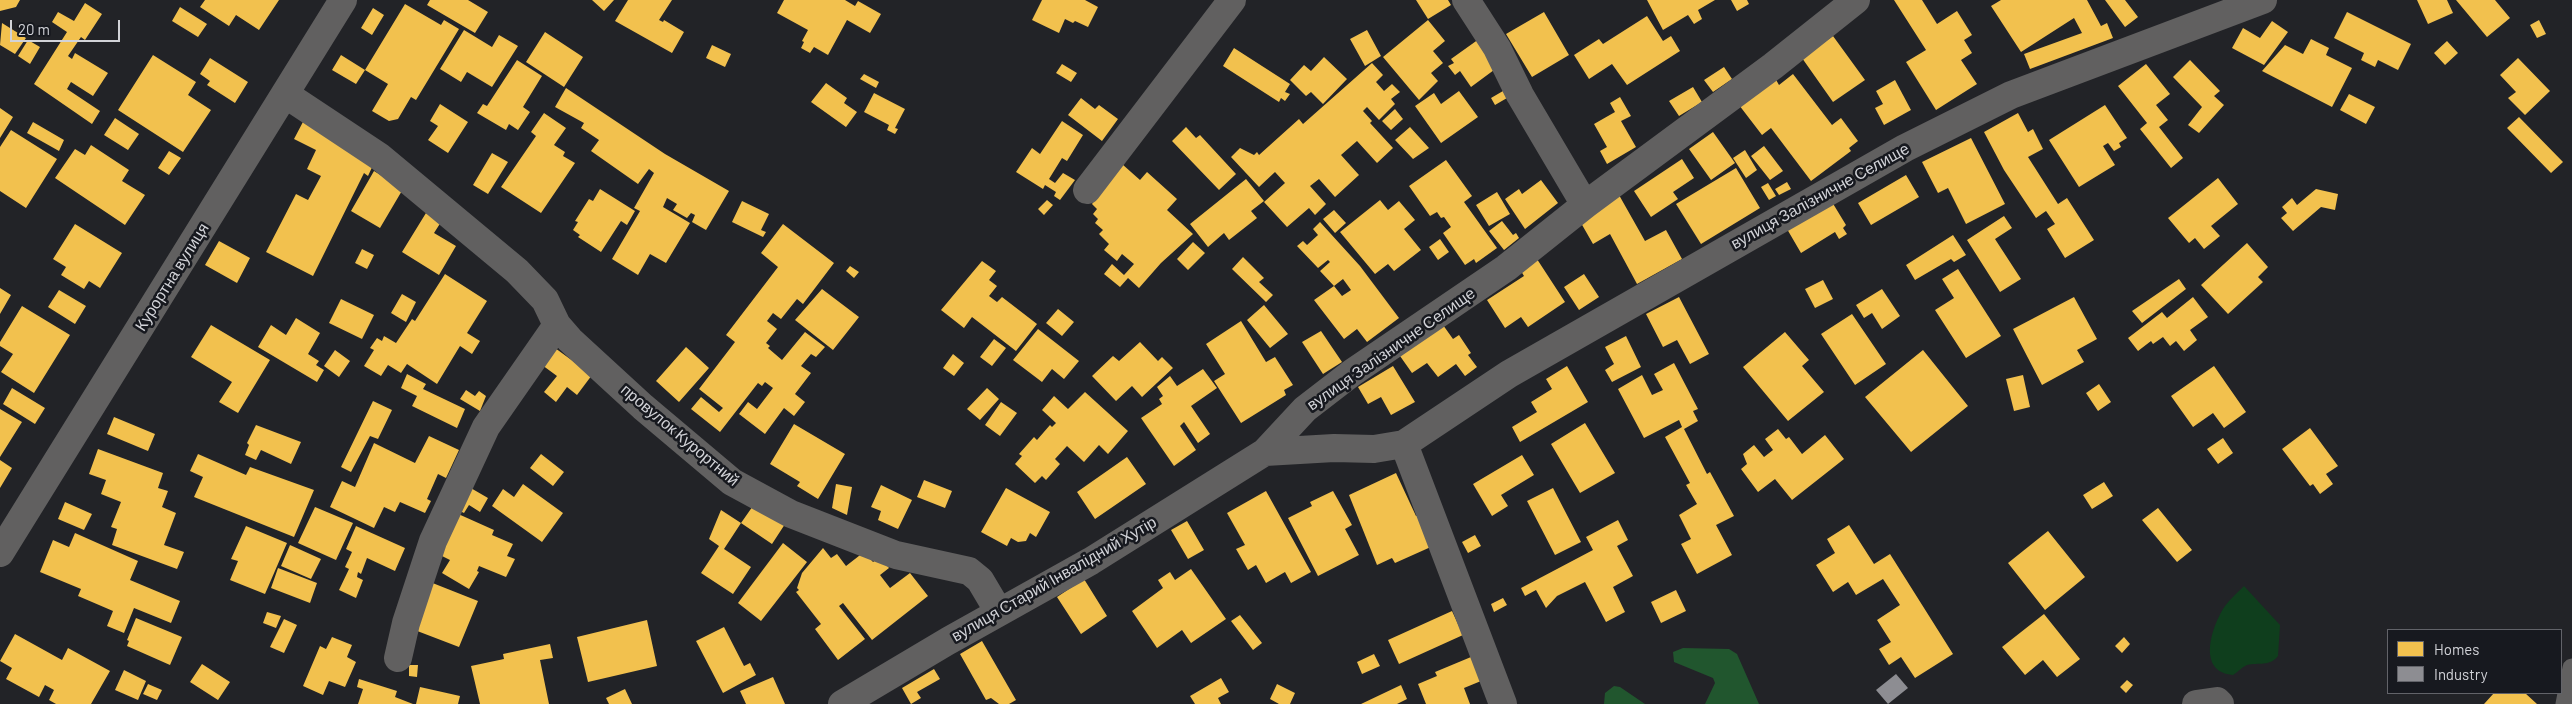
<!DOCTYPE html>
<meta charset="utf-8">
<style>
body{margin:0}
#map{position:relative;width:2572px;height:704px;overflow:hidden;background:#222327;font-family:Barlow,sans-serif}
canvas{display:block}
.legend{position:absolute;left:2387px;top:629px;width:175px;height:65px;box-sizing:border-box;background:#17191f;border:1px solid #626369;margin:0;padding:6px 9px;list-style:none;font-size:15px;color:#d2d3d8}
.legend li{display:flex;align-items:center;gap:10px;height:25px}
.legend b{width:25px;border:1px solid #626369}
.scale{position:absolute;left:10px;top:20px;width:110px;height:22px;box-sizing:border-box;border:2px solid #d2d3d8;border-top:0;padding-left:6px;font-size:15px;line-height:18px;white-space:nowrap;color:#d2d3d8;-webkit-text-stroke:4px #17191f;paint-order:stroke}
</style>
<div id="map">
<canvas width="2572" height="704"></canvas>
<ul class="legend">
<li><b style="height:14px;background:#f2c14e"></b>Homes</li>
<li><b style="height:14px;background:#8d8d92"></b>Industry</li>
</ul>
<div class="scale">20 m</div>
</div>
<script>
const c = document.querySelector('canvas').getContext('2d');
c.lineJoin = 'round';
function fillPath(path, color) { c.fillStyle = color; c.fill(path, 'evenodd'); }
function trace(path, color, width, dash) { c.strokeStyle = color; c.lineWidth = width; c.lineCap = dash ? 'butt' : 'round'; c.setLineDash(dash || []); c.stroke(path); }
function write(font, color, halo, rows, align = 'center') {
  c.font = font + ' Barlow,sans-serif'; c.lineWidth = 5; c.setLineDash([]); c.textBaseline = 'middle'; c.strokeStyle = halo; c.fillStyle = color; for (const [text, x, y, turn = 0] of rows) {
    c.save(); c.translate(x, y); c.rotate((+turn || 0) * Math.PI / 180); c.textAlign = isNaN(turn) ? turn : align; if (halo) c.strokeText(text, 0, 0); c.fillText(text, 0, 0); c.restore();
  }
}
fillPath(new Path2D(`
 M2244 586 2280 625 2278 656C2269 667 2259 662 2247 665 2242 667 2238 672 2233 675 2197 672 2211 629 2223 609 2228 601 2237 593 2244 586Z`), '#0f3e1d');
fillPath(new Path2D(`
 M1683 648 1729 649 1737 654 1759 704H1705L1715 683 1713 678 1674 662 1673 652Z
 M1614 686 1620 687 1645 704H1604L1605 693Z`), '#21562e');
fillPath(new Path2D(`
 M0 0H20L16 7 0 11Z
 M205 0H279L259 30 236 15 229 26 200 7Z
 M430 0H468L488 12 475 33 427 5Z
 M592 0H614L604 11Z
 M628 0H672L659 20 663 22 664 20 684 32 672 53 615 21Z
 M784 0H845L855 6 858 1 881 14 870 33 847 20 828 55 814 47 810 53 801 48 804 42 802 41 808 30 777 13Z
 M1042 0H1085L1098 7 1088 27 1075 21 1073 23 1065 19 1059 33 1032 20Z
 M1416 0H1448L1451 5 1428 19Z
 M1647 0H1715L1698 10 1702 19 1694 24 1688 15 1663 30Z
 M1731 0H1747L1749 4 1737 11Z
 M1894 0H1922L1937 24 1957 11 1972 35 1964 40 1972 53 1961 60 1977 84 1936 110 1906 62 1926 50Z
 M2001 0H2087L2101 26 2107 23 2113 38 2030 69 2024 54 2082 33 2074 18 2021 52 1991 6Z
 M2105 0H2125L2138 17 2125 27Z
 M2417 0H2447L2453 13 2428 24Z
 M2456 0H2495L2510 18 2487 37Z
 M85 3 102 14 85 40 81 37 68 56 72 59 75 53 108 73 93 96 71 82 67 89 100 111 92 124 34 84 67 32 52 22 58 12 74 21Z
 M405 4 441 25 444 20 459 29 416 100 411 97 398 119 389 121 372 111 388 84 365 70 356 84 332 70 341 55 365 70Z
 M180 7 207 24 198 37 172 21Z
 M373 8 384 15 372 35 361 28Z
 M1544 12 1569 55 1532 77 1506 34Z
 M2347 12 2411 44 2398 70 2378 60 2375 67 2361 60 2364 53 2334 38Z
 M1647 16 1663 41 1671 36 1680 51 1627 85 1612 64 1589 79 1574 55 1599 39 1603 44Z
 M1428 20 1445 41 1433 51 1443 63 1431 73 1438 81 1419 100 1383 57Z
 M2539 20 2546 34 2537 38 2530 25Z
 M2272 21 2288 32 2264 65 2232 48 2243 28 2260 38Z
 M2 23 26 38 15 54 0 45Z
 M464 30 492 47 499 35 518 46 492 87 467 72 461 82 440 69Z
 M1367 30 1381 56 1365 66 1350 39Z
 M545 32 583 57 564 87 526 62Z
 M1833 36 1865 80 1833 102 1802 58Z
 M1479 39 1494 70 1471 87 1460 71 1455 75 1448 66 1454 63 1451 59Z
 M2311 39 2329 48 2326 55 2352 68 2332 107 2262 71 2285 45 2303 54Z
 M28 40 40 47 30 64 18 56Z
 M2447 41 2458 53 2445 65 2434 53Z
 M712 45 731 54 725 67 706 58Z
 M1234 48 1290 84 1285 92 1290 94 1285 101 1281 98 1279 102 1223 66Z
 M153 55 196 82 188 95 211 110 183 152 118 110Z
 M1324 57 1347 79 1323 104 1311 92 1306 96 1290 80 1304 65 1311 71Z
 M210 58 248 82 235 103 207 85 210 81 200 74Z
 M2518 58 2550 91 2525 115 2508 98 2516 92 2500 75Z
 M517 60 542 76 523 107 530 112 518 130 509 124 506 130 477 113 483 104 487 106Z
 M2190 60 2220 91 2214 96 2224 105 2199 133 2188 125 2202 107 2173 77Z
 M1372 63 1383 75 1376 82 1384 91 1392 84 1400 92 1391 99 1395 104 1379 120 1367 107 1363 111 1372 121 1370 123 1393 148 1377 163 1357 141 1341 155 1359 175 1335 197 1319 179 1310 186 1326 204 1315 215 1309 208 1287 227 1264 202 1285 183 1275 172 1259 187 1231 157 1240 148 1254 155 1257 152 1259 155 1299 119 1303 124Z
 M1062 64 1077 73 1071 82 1056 73Z
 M2146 64 2170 94 2156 105 2168 120 2159 127 2183 158 2171 168 2140 129 2147 123 2118 86Z
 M1724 67 1732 79 1713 92 1704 80Z
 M864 74 879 82 876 88 860 79Z
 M1793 74 1832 125 1841 118 1858 141 1849 148 1851 151 1811 181 1771 128 1762 135 1739 105 1775 78 1779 85Z
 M1895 80 1911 110 1884 125 1875 108 1883 104 1876 91Z
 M826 83 847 98 844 103 857 112 846 127 811 102Z
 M1693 87 1702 102 1679 116 1669 101Z
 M566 88 665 154 729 191 706 230 692 222 695 215 691 213 687 218 673 210 677 204 667 198 663 207 690 223 666 263 650 254 638 275 612 259 640 211 634 208 654 173 649 169 638 184 591 151 599 140 581 128 584 123 555 107Z
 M1459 91 1478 117 1441 143 1415 106 1434 93 1441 104Z
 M1503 91 1507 98 1495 105 1491 98Z
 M874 93 905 109 895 128 898 129 895 134 887 130 889 125 864 112Z
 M2349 94 2375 107 2366 124 2340 110Z
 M1620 97 1631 116 1621 121 1636 147 1607 164 1600 151 1607 147 1594 124 1615 112 1610 103Z
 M1081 98 1095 109 1099 105 1118 119 1102 141 1068 115Z
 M440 104 468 122 448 153 428 140 438 126 430 121Z
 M2105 105 2127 138 2119 143 2121 147 2114 151 2108 143 2103 146 2115 165 2079 187 2049 140Z
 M0 108 13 117 0 138Z
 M1395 109 1403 119 1391 130 1382 121Z
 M544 113 566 128 554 145 565 152 563 156 575 163 541 213 501 187 536 136 531 132Z
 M2018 113 2028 132 2033 129 2043 149 2028 157 2058 204 2067 198 2094 240 2065 258 2047 229 2055 224 2046 211 2036 218 2004 170 1984 132Z
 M2519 117 2563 162 2551 173 2507 128Z
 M115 118 139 134 128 150 104 135Z
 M304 120 374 163 368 176 364 173 313 276 266 252 296 194 308 200 321 176 307 169 316 150 294 139Z
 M1062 121 1083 135 1067 161 1062 158 1049 179 1055 183 1063 173 1075 180 1060 200 1054 196 1056 192 1045 185 1043 189 1016 172 1032 148 1040 154Z
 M33 122 64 140 59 151 27 133Z
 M1186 127 1196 138 1200 135 1236 174 1219 190 1172 141Z
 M1410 127 1429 148 1413 159 1395 140Z
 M11 130 57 159 26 208 0 191V147Z
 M1713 132 1735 163 1711 180 1689 149Z
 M1971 138 2005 204 1966 224 1948 188 1938 193 1922 162Z
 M91 145 129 170 122 181 145 195 125 225 55 178 75 149 85 155Z
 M1764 146 1783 171 1770 180 1751 156Z
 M1745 150 1757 170 1746 178 1733 158Z
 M169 151 181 158 169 175 158 168Z
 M492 153 508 162 488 194 473 185Z
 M1682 159 1694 178 1673 192 1678 199 1651 217 1634 191Z
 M1446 160 1472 196 1464 202 1497 248 1476 263 1474 259 1465 265 1443 233 1451 227 1444 217 1441 218 1437 212 1430 216 1409 186Z
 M1122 164 1140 180 1147 172 1177 199 1167 210 1193 234 1161 263 1139 288 1128 278 1120 287 1104 274 1112 264 1124 275 1134 264 1122 254 1117 261 1104 250 1109 244 1099 234 1103 230 1095 223 1098 219 1093 214 1097 209 1092 204Z
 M1736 168 1760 208 1701 244 1676 204Z
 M374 171 403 189 380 228 351 211Z
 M1906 175 1919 197 1871 225 1858 203Z
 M2218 178 2238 204 2211 226 2220 236 2204 249 2195 238 2189 243 2168 218Z
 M1246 179 1264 201 1251 211 1257 218 1229 240 1224 233 1208 247 1190 224Z
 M1541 180 1558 203 1525 229 1505 199 1519 189 1522 194Z
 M1787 182 1791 189 1779 195 1775 189Z
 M1768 183 1776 196 1769 200 1761 187Z
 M600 189 635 211 627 225 621 221 601 252 578 237 580 235 573 230 578 222 575 221 589 199 593 201Z
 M2316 189 2338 194 2335 210 2321 207 2293 231 2281 218 2287 213 2282 207 2292 198 2297 205Z
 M1497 192 1510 214 1489 226 1476 205Z
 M1619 195 1645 241 1666 230 1682 259 1637 284 1610 234 1593 244 1581 223Z
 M1047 200 1053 205 1044 215 1038 209Z
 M1380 200 1388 210 1399 201 1415 220 1404 229 1421 250 1394 271 1388 264 1375 274 1340 232Z
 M742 201 769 214 761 230 766 232 763 237 732 222Z
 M1832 202 1846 225 1843 228 1847 234 1839 239 1835 232 1801 253 1787 229Z
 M1334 210 1346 223 1335 233 1323 219Z
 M426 213 441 222 434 233 456 246 439 275 402 252Z
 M2004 216 2012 228 1995 239 2021 279 2000 292 1967 240Z
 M1502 221 1513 235 1516 233 1519 238 1504 250 1489 231Z
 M1320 222 1360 266 1399 318 1367 342 1357 329 1344 339 1314 300 1334 286 1342 296 1351 290 1343 279 1334 286 1320 271 1330 262 1328 260 1318 268 1297 246 1303 241 1307 245 1318 235 1313 229Z
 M75 224 122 253 100 288 89 281 84 289 61 275 66 267 53 259Z
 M783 224 834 263 803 304 797 299 781 319 773 313 767 321 777 329 766 343 770 346 768 348 782 360 805 332 825 347 816 357 811 354 801 366 811 373 795 394 805 402 794 416 784 408 765 434 739 414 748 402 757 409 773 388 765 382 762 386 758 383 720 432 691 409 701 397 719 412 723 408 699 389 735 342 726 335 778 267 761 253Z
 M1953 235 1966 255 1954 262 1951 259 1915 280 1906 265Z
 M1440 239 1449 252 1438 260 1429 247Z
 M219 241 250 258 237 283 205 265Z
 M1193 242 1205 253 1188 270 1177 259Z
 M2247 243 2268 267 2258 277 2263 282 2228 314 2201 285Z
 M362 249 374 255 367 269 355 263Z
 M1535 256 1565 302 1528 327 1521 317 1505 328 1487 300 1524 276 1518 266Z
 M1243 257 1264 278 1259 282 1273 295 1266 302 1232 269Z
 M982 261 996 271 989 280 997 286 989 296 997 302 1002 297 1037 324 1016 351 972 317 964 328 941 310Z
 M850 266 859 272 854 278 846 271Z
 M1958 269 2001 336 1966 358 1935 310 1954 298 1942 279Z
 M445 274 487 301 467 333 480 341 472 354 460 346 437 384 407 364 401 373 388 365 381 376 364 366 374 350 370 348 377 338 382 341 384 336 396 343 412 319 415 321Z
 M1584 274 1599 297 1579 310 1564 287Z
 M2179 279 2186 289 2142 323 2132 311Z
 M1823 280 1833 299 1815 308 1805 289Z
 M0 288 11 295 0 314Z
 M822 289 859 317 833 350 795 320Z
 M1882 289 1900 316 1882 329 1872 313 1864 318 1856 305Z
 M59 290 86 306 75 324 48 307Z
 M402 294 416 302 406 322 391 313Z
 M1679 297 1709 354 1690 364 1677 340 1663 347 1646 314Z
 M2074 297 2097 339 2077 350 2084 362 2042 385 2013 329Z
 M2193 297 2208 317 2190 330 2197 340 2184 351 2176 341 2170 346 2163 337 2153 344 2151 341 2138 351 2128 338 2162 312 2167 318Z
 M341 299 374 315 362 339 329 323Z
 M1264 305 1288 334 1270 348 1247 320Z
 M22 306 70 335 34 393 1 372 13 354 0 346V342Z
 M1058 309 1074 322 1062 336 1046 323Z
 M1852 314 1886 364 1855 385 1821 334Z
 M296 318 320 333 308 354 319 361 316 365 324 370 317 382 258 347 271 325 286 335Z
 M1241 321 1266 362 1275 357 1293 385 1284 390 1286 395 1241 423 1214 381 1225 374 1206 344Z
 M211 325 270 360 238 413 219 402 232 382 191 357Z
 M1443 325 1453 339 1459 335 1471 353 1468 355 1477 367 1465 376 1456 364 1438 377 1427 363 1412 373 1400 356Z
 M1038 329 1079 361 1064 379 1052 369 1042 382 1013 360Z
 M1321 331 1342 362 1323 374 1302 342Z
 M1785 332 1809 360 1802 366 1824 392 1788 421 1743 367Z
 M1626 336 1641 367 1612 382 1605 370 1614 364 1605 347Z
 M994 339 1006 348 992 366 980 357Z
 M1140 342 1158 361 1162 357 1173 368 1142 397 1132 386 1116 401 1092 376 1113 356 1119 361Z
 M686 347 709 368 679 402 656 381Z
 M555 348 592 375 577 395 567 387 556 402 544 392 557 376 542 365Z
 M335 350 350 361 339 377 324 366Z
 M1923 350 1968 406 1911 452 1865 397Z
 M953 354 964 363 954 376 943 368Z
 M1674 363 1698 409 1693 411 1698 421 1684 429 1707 474 1710 472 1734 516 1716 525 1732 555 1697 574 1681 544 1691 539 1679 515 1697 504 1686 485 1690 483 1665 437 1682 427 1679 420 1644 438 1618 389 1642 375 1652 395 1663 390 1654 374Z
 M1393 366 1415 402 1391 415 1381 397 1368 404 1358 387Z
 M1567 366 1588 402 1520 442 1512 427 1537 412 1531 402 1552 389 1546 379Z
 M2214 366 2246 412 2224 428 2213 413 2193 427 2171 396Z
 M1203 369 1217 388 1191 406 1210 434 1198 443 1184 422 1180 426 1196 450 1174 466 1141 418 1162 404 1159 399 1163 396 1157 387 1170 376 1177 386Z
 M407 374 426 384 423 389 465 409 457 428 412 406 417 396 401 388Z
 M2023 375 2030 407 2014 411 2006 379Z
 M2099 384 2111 402 2098 411 2086 393Z
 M12 388 45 408 35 424 3 404Z
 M987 388 999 399 980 420 967 409Z
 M466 390 475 396 479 391 486 396 480 411 460 399Z
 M1085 392 1128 431 1108 454 1099 445 1084 462 1067 446 1055 459 1060 464 1046 480 1042 476 1035 483 1015 464 1022 456 1019 454 1034 437 1037 440 1050 425 1052 427 1056 423 1042 410 1054 396 1068 409Z
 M373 401 392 410 378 439 370 436 351 472 341 467Z
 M1001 402 1017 413 1000 436 985 425Z
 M0 409 22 422 0 457Z
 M114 417 155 434 148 451 107 434Z
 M1585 423 1615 473 1580 493 1551 444Z
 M794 424 845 454 818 499 797 486 800 482 770 464Z
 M256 425 301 442 291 464 261 450 256 460 245 455 249 445 247 443Z
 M2310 428 2338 466 2326 474 2333 484 2320 494 2313 484 2310 486 2282 449Z
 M1778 429 1786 439 1789 437 1802 454 1825 435 1844 459 1792 500 1775 479 1758 492 1741 469 1747 464 1743 454 1754 445 1764 457 1773 450 1765 439Z
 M429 436 459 450 446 478 438 474 427 499 431 501 425 513 400 502 395 512 384 507 374 528 330 507 342 481 355 487 374 443 415 463Z
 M2223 438 2233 453 2218 464 2207 449Z
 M98 449 163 473 158 488 168 491 162 507 176 513 164 545 184 552 177 569 112 545 117 529 111 527 121 502 101 494 106 480 89 474Z
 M198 454 246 475 250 467 314 490 294 537 194 497 203 477 190 471Z
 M541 454 564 472 553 486 530 468Z
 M1522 455 1534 475 1501 495 1508 506 1492 516 1473 484Z
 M1127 457 1146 484 1095 519 1077 492Z
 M0 460 12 468 0 488Z
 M1396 473 1416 516 1419 515 1433 546 1395 563 1392 558 1377 565 1349 495Z
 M924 480 952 491 945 508 917 497Z
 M2104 482 2113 496 2092 509 2083 495Z
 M523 484 563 513 542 542 492 506 503 489 514 497Z
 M836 484 852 487 847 515 832 508Z
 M881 485 912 500 898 529 878 520 881 511 871 507Z
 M469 487 488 498 480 512 469 505 464 513 456 509Z
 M1006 488 1050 512 1036 537 1030 533 1026 541 1018 542 1011 538 1007 546 981 532Z
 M1553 488 1581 542 1555 555 1527 501Z
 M1266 491 1311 572 1291 583 1285 572 1266 583 1256 565 1248 570 1236 549 1245 545 1227 513Z
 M1333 491 1352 525 1345 529 1359 555 1318 576 1288 518 1312 506 1310 502Z
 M65 502 92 514 84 530 58 519Z
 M755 503 787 521 772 544 741 523Z
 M315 507 353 523 336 560 298 543Z
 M2158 508 2192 550 2177 562 2142 520Z
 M721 510 741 523 724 549 751 567 733 594 701 573 719 546 709 539Z
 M456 513 494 530 492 535 513 544 507 556 515 559 506 577 479 566 477 571 479 572 469 589 442 573 450 560 438 554Z
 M1618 520 1628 540 1617 546 1633 576 1613 587 1625 612 1606 622 1585 582 1557 596 1546 608 1536 590 1525 596 1521 588 1593 550 1586 537Z
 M1187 521 1204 550 1188 559 1171 530Z
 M1849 525 1874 564 1890 554 1953 654 1915 678 1901 657 1889 665 1879 649 1891 642 1877 620 1900 605 1883 579 1856 595 1848 582 1833 592 1816 565 1835 553 1827 539Z
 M246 526 287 543 265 594 230 580 238 561 231 559Z
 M356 526 405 548 395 571 367 558 361 574 358 572 357 577 363 580 356 598 339 590 349 569 345 567 352 552 346 549Z
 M2048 531 2085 577 2045 610 2008 563Z
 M75 533 138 561 130 580 180 601 171 623 134 608 124 633 107 626 113 611 78 596 81 589 40 572 53 540 69 547Z
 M1475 535 1481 546 1468 553 1462 542Z
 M783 543 807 562 761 621 738 603Z
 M290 545 321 559 311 579 281 566Z
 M823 548 831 558 837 554 846 566 864 552 873 562 880 557 889 568 880 575 890 588 910 573 928 596 872 640 843 603 839 606 865 639 838 660 815 629 821 624 796 592 799 590 797 588 802 573Z
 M278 568 317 583 310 603 271 588Z
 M1191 569 1226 619 1191 643 1182 630 1157 648 1132 611 1163 588 1158 580 1170 572 1175 580Z
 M1084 579 1107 616 1081 634 1057 597Z
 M430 582 478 601 459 647 412 629Z
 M1676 590 1686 611 1661 623 1651 602Z
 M1503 598 1507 605 1494 612 1491 604Z
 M1452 611 1463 635 1399 664 1388 640Z
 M267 612 281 616 276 628 263 623Z
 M2044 614 2080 659 2057 677 2043 660 2025 675 2002 647Z
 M1240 615 1262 643 1253 650 1231 621Z
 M136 618 182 637 170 665 127 646 129 641 127 640Z
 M284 619 297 625 284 653 270 647Z
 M647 620 657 666 588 682 577 637Z
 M724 627 744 666 750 663 756 675 723 693 696 641Z
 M15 634 62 660 68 648 110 671 91 704H56L49 700 54 690 45 685 39 697 6 679 12 668 0 661Z
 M332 637 352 645 347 657 356 662 345 687 329 681 323 695 303 686 320 646 326 649Z
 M2124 637 2130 644 2122 653 2115 646Z
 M982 641 1016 700 1009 704H999L991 698 986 700 960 654Z
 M550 644 553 658 540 660 549 704H480L471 666 504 659 503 654Z
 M1374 654 1380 666 1362 674 1357 662Z
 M1471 657 1481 681 1464 688 1470 704H1426L1418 684 1437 676 1435 672Z
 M202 664 230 682 218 700 190 682Z
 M409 665H418L417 677 409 676Z
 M934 669 940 679 917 692 921 698 911 704 902 688Z
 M124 670 146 681 138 700 115 690Z
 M773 677 785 704H746L740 691Z
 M1221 678 1229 692 1218 698 1221 704H1195L1190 696Z
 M359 679 397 691 395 697 413 704H358L363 689 357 687Z
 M2127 680 2133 685 2126 693 2120 687Z
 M148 684 162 690 157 700 143 694Z
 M1277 684 1295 693 1290 704H1279L1270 699Z
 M1401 685 1407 699 1397 704H1361Z
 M420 687 460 696 458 704H416Z
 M625 689 632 704H609L606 698Z
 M2494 693H2525L2537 704H2484Z`), '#f2c14e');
fillPath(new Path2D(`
 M1896 674 1908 688 1888 704 1876 690Z`), '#8d8d92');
trace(new Path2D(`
 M2565 704 2572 668`), '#616060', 19);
trace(new Path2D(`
 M1466 0 1497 48 1520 95 1585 205
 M285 94 380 157 517 271 545 300 557 325 570 340 643 407 732 482 791 514 896 555 969 571 980 580 999 612
 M1087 190 1232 0
 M1404 444 1503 704
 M1265 452 1334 448 1374 449 1404 444 1509 374 1905 148 2011 95 2263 0
 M0 553 343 0
 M398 658 406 623 433 541 486 427 557 325
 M842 704 948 641 1091 561 1265 452 1305 409 1353 372 1506 268 1585 205 1773 66 1856 0
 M2196 704 2217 701 2220 704`), '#616060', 28);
write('16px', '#d2d3d8', '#17191f', [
 ["вулиця Залізничне Селище",1820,196,-29],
 ["Курортна вулиця",172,277,-58],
 ["вулиця Залізничне Селище",1391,349,-35],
 ["провулок Курортний",680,435,40],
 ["вулиця Старий Інвалідний Хутір",1054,579,-30]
]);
</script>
